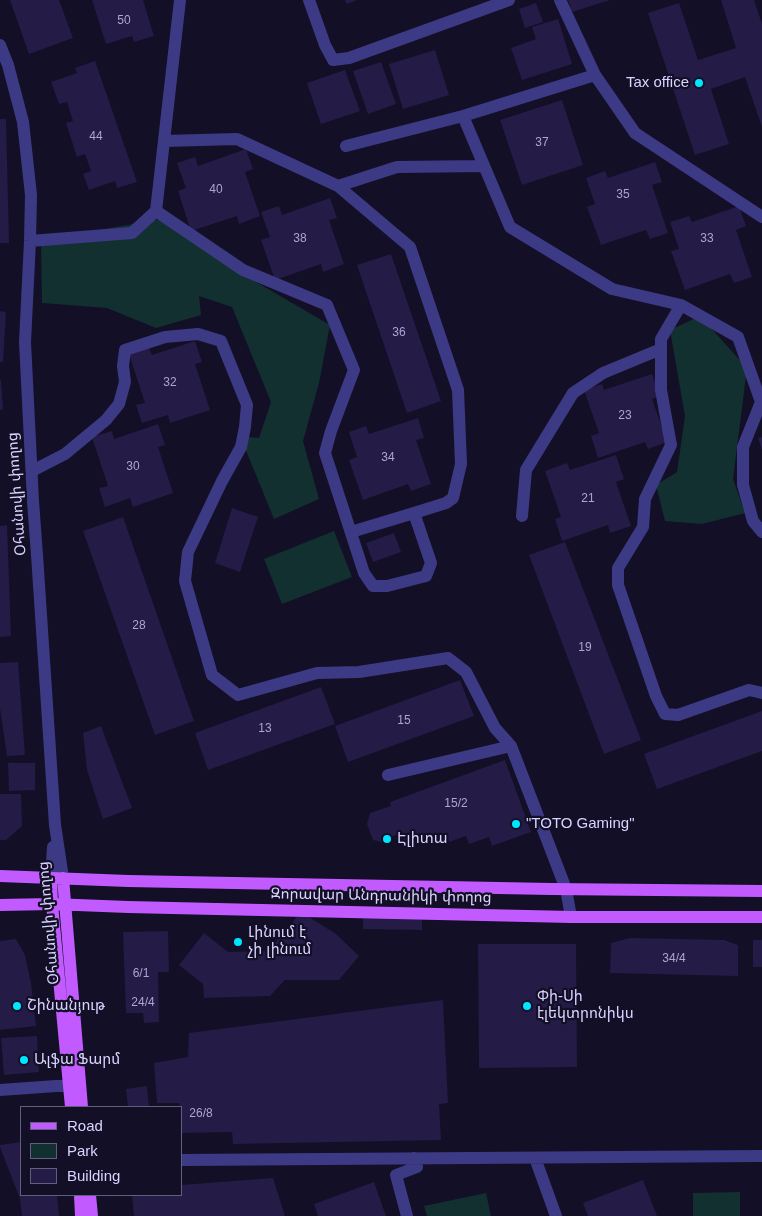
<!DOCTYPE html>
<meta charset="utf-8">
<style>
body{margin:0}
#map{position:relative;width:762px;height:1216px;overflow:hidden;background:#130f26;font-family:Helvetica,sans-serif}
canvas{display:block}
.legend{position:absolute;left:20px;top:1106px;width:162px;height:90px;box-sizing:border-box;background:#130f26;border:1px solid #625e7d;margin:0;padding:6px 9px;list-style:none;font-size:15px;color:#d9d4ff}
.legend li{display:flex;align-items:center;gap:10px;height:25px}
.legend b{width:25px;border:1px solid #625e7d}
</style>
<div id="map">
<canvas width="762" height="1216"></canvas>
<ul class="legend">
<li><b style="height:6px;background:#c25bff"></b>Road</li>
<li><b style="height:14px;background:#12302f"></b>Park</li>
<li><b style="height:14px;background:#241b47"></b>Building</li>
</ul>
</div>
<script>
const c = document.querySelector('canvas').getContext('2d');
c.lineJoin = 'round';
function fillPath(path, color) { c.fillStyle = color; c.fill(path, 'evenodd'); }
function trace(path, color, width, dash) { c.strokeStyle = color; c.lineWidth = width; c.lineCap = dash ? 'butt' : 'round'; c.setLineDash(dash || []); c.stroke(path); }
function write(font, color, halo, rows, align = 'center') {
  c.font = font + ' Helvetica,"Noto Sans Armenian",sans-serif'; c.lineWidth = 4.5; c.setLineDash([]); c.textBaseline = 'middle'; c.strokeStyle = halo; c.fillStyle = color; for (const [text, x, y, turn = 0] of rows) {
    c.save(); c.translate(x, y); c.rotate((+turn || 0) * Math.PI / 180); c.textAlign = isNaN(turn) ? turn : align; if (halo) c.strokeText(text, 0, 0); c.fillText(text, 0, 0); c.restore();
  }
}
fillPath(new Path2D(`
 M162 219 256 282 330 325 319 383 303 441 319 499 274 519 240 436 259 438 271 402 232 307 199 296 201 315 156 328 107 308 42 303 41 240Z
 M700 316 747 368 733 479 745 513 702 524 665 521 656 485 677 472 685 416 670 330Z
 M334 531 352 577 282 604 264 559Z
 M740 1192V1216H693V1193Z
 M486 1193 491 1216H427L424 1206Z`), '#12302f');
fillPath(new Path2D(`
 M10 0H59L73 38 29 54Z
 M92 0H143L154 36 134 42 132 36 106 44Z
 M345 0H357L347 4Z
 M568 0H610L572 12Z
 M721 0H754L762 24V127L745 77 711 89 729 144 695 155 648 13 679 3 698 60 736 48Z
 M536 3 543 22 525 28 519 9Z
 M558 19 572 64 522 80 511 48 536 39 532 27Z
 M435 50 449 95 403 109 389 64Z
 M95 61 137 182 117 188 115 181 89 190 83 174 91 171 85 154 77 157 66 123 73 121 67 102 59 104 51 82 77 73 75 68Z
 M381 62 396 104 368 114 353 71Z
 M345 70 360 111 321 124 307 83Z
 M562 100 583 165 522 185 500 120Z
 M0 119H6L9 243H0Z
 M246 149 253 169 245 172 260 216 239 224 237 216 191 231 178 191 186 188 177 163 195 157 198 166Z
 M655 162 662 182 652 185 668 233 650 239 646 230 601 245 587 207 595 204 586 178 605 171 608 178Z
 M330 198 337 218 329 220 344 264 323 272 321 264 275 280 261 240 270 237 261 212 279 206 282 215Z
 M739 206 746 226 736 230 752 277 734 283 730 274 685 290 671 251 679 249 670 222 689 216 692 222Z
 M391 254 441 401 407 413 357 265Z
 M0 311 6 312 3 362H0Z
 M195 341 202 362 195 364 210 410 170 423 168 415 142 423 136 405 145 403 129 354 149 348 152 355Z
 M652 374 660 396 652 399 667 442 648 449 645 442 598 458 591 436 599 433 584 390 602 384 604 390Z
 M0 380H1L3 409 0 410Z
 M418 418 424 438 416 440 431 484 411 491 408 484 363 500 349 460 357 457 349 432 366 426 369 434Z
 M158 424 165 445 158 447 173 493 133 507 130 498 105 507 99 488 108 486 92 437 112 431 114 439Z
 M762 437V450L758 438Z
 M616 455 624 479 616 482 631 526 610 533 608 525 562 541 555 519 561 517 545 471 567 463 570 470Z
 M232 508 258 517 240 572 215 563Z
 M123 517 194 721 155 735 83 531Z
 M7 525 11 636 0 637V526Z
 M394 533 401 552 373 562 366 543Z
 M565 542 641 740 604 754 529 555Z
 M18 662 25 755 7 756 0 708V663Z
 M460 680 474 716 348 762 335 726Z
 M321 687 335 724 208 770 195 733Z
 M762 711V751L657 789 644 754Z
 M101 726 132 808 103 819 87 770 83 733Z
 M505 760 531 832 492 846 489 837 469 844 466 836 449 842 447 836 426 843 424 836 405 843 401 833 393 836 389 844 373 840 367 824 370 813 391 806 390 802Z
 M8 763H35V790L9 791Z
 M0 794H21L22 826 6 840H0Z
 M301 912 336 934 359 956 339 980H285L270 996 204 998 203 984 179 965 204 933 228 952 268 951Z
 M363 915 422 916V930L363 929Z
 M168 931 169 972H158L159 1022 144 1023 143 1013H126L123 932Z
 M630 938 724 940 738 945V976L610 973 611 943Z
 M16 939 25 955 31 983 36 1026 0 1030V941Z
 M753 940H762V967H753Z
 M478 944H576L577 1067 479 1068Z
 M443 1000 448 1103 439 1104 441 1140 233 1144 232 1132 182 1133 181 1107H180L179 1103H157L154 1063 188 1057 189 1033Z
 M37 1036 39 1072 4 1075 1 1038Z
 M147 1086 149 1107H128L126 1089Z
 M21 1142V1195H57L59 1216H22L20 1199 0 1147V1145Z
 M273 1178 285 1216H134L132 1195H181V1185Z
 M643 1180 657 1216H588L583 1203Z
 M374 1182 386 1216H318L314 1204Z`), '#241b47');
trace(new Path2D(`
 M309 0 325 45 333 60 349 58 509 0
 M560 0 595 75
 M0 45 8 65 23 122 31 195 30 241 25 342 33 501 37 555 55 825 63 878
 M164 141 237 139 338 186 410 247 458 390 461 464 453 498 446 503 414 513
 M346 146 463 116
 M338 186 397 167 484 166
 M156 211 243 270 327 305 354 370 331 431 325 453 364 573 373 586H387L426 576 431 563 414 513 351 532
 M762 217 635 133 595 75 463 116 510 227 612 289 681 305 738 337 761 402 743 447V485L753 521 762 532
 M30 241 132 233 156 211 180 0
 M681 305 661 339V390L671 445 645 499 643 527 618 568V585L656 696 665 714 678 715 749 690 762 693
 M32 471 65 454 106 420 119 404 125 382 123 366 125 350 165 337 198 334 221 341 247 405 245 427 241 447 222 481 188 552 185 581 212 675 238 695 317 673 359 672 448 658 466 672 495 728 511 746 566 889 571 917
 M522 516 526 470 573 393 603 373 661 349
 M388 775 511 746
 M51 878 53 847
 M0 1090 56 1086H80
 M535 1158 556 1216
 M181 1160 762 1156
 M407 1216 396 1175 417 1167 414 1158`), '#3d3a85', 12);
trace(new Path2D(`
 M0 876 128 881 551 889 762 891
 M51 878 52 904 71 1107
 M63 878 82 1107
 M0 905 52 904 128 907 571 917H762
 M80 1195 81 1216
 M90 1195 92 1216`), '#c25bff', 12);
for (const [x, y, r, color] of [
 [699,83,5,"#00e5ff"],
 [516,824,5,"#00e5ff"],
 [387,839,5,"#00e5ff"],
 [238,942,5,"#00e5ff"],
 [17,1006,5,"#00e5ff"],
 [527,1006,5,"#00e5ff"],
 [24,1060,5,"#00e5ff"]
]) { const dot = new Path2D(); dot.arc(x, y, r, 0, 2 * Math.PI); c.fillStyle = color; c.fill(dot); trace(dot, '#130f26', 2); }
write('12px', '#aca6d1', null, [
 ["50",124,21],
 ["44",96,137],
 ["37",542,143],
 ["40",216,190],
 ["35",623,195],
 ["38",300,239],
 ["33",707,239],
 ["36",399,333],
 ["32",170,383],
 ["23",625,416],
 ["34",388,458],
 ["30",133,467],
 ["21",588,499],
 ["28",139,626],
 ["19",585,648],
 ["15",404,721],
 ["13",265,729],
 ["15/2",456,804],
 ["34/4",674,959],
 ["6/1",141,974],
 ["24/4",143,1003],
 ["26/8",201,1114]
]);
write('15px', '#d9d4ff', '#130f26', [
 ["Tax office",689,83,"right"],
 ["\"TOTO Gaming\"",526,824],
 ["Էլիտա",397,839],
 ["Լինում է",248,933],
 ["չի լինում",248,950],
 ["Փի-Սի",537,997],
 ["էլեկտրոնիկս",537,1014],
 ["Շինանյութ",27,1006],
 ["Ալֆա Ֆարմ",34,1060]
], 'left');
write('15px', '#d9d4ff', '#130f26', [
 ["Օհանովի փողոց",17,494,-94],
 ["Զորավար Անդրանիկի փողոց",381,896,1],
 ["Օհանովի փողոց",49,923,-95]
]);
</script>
